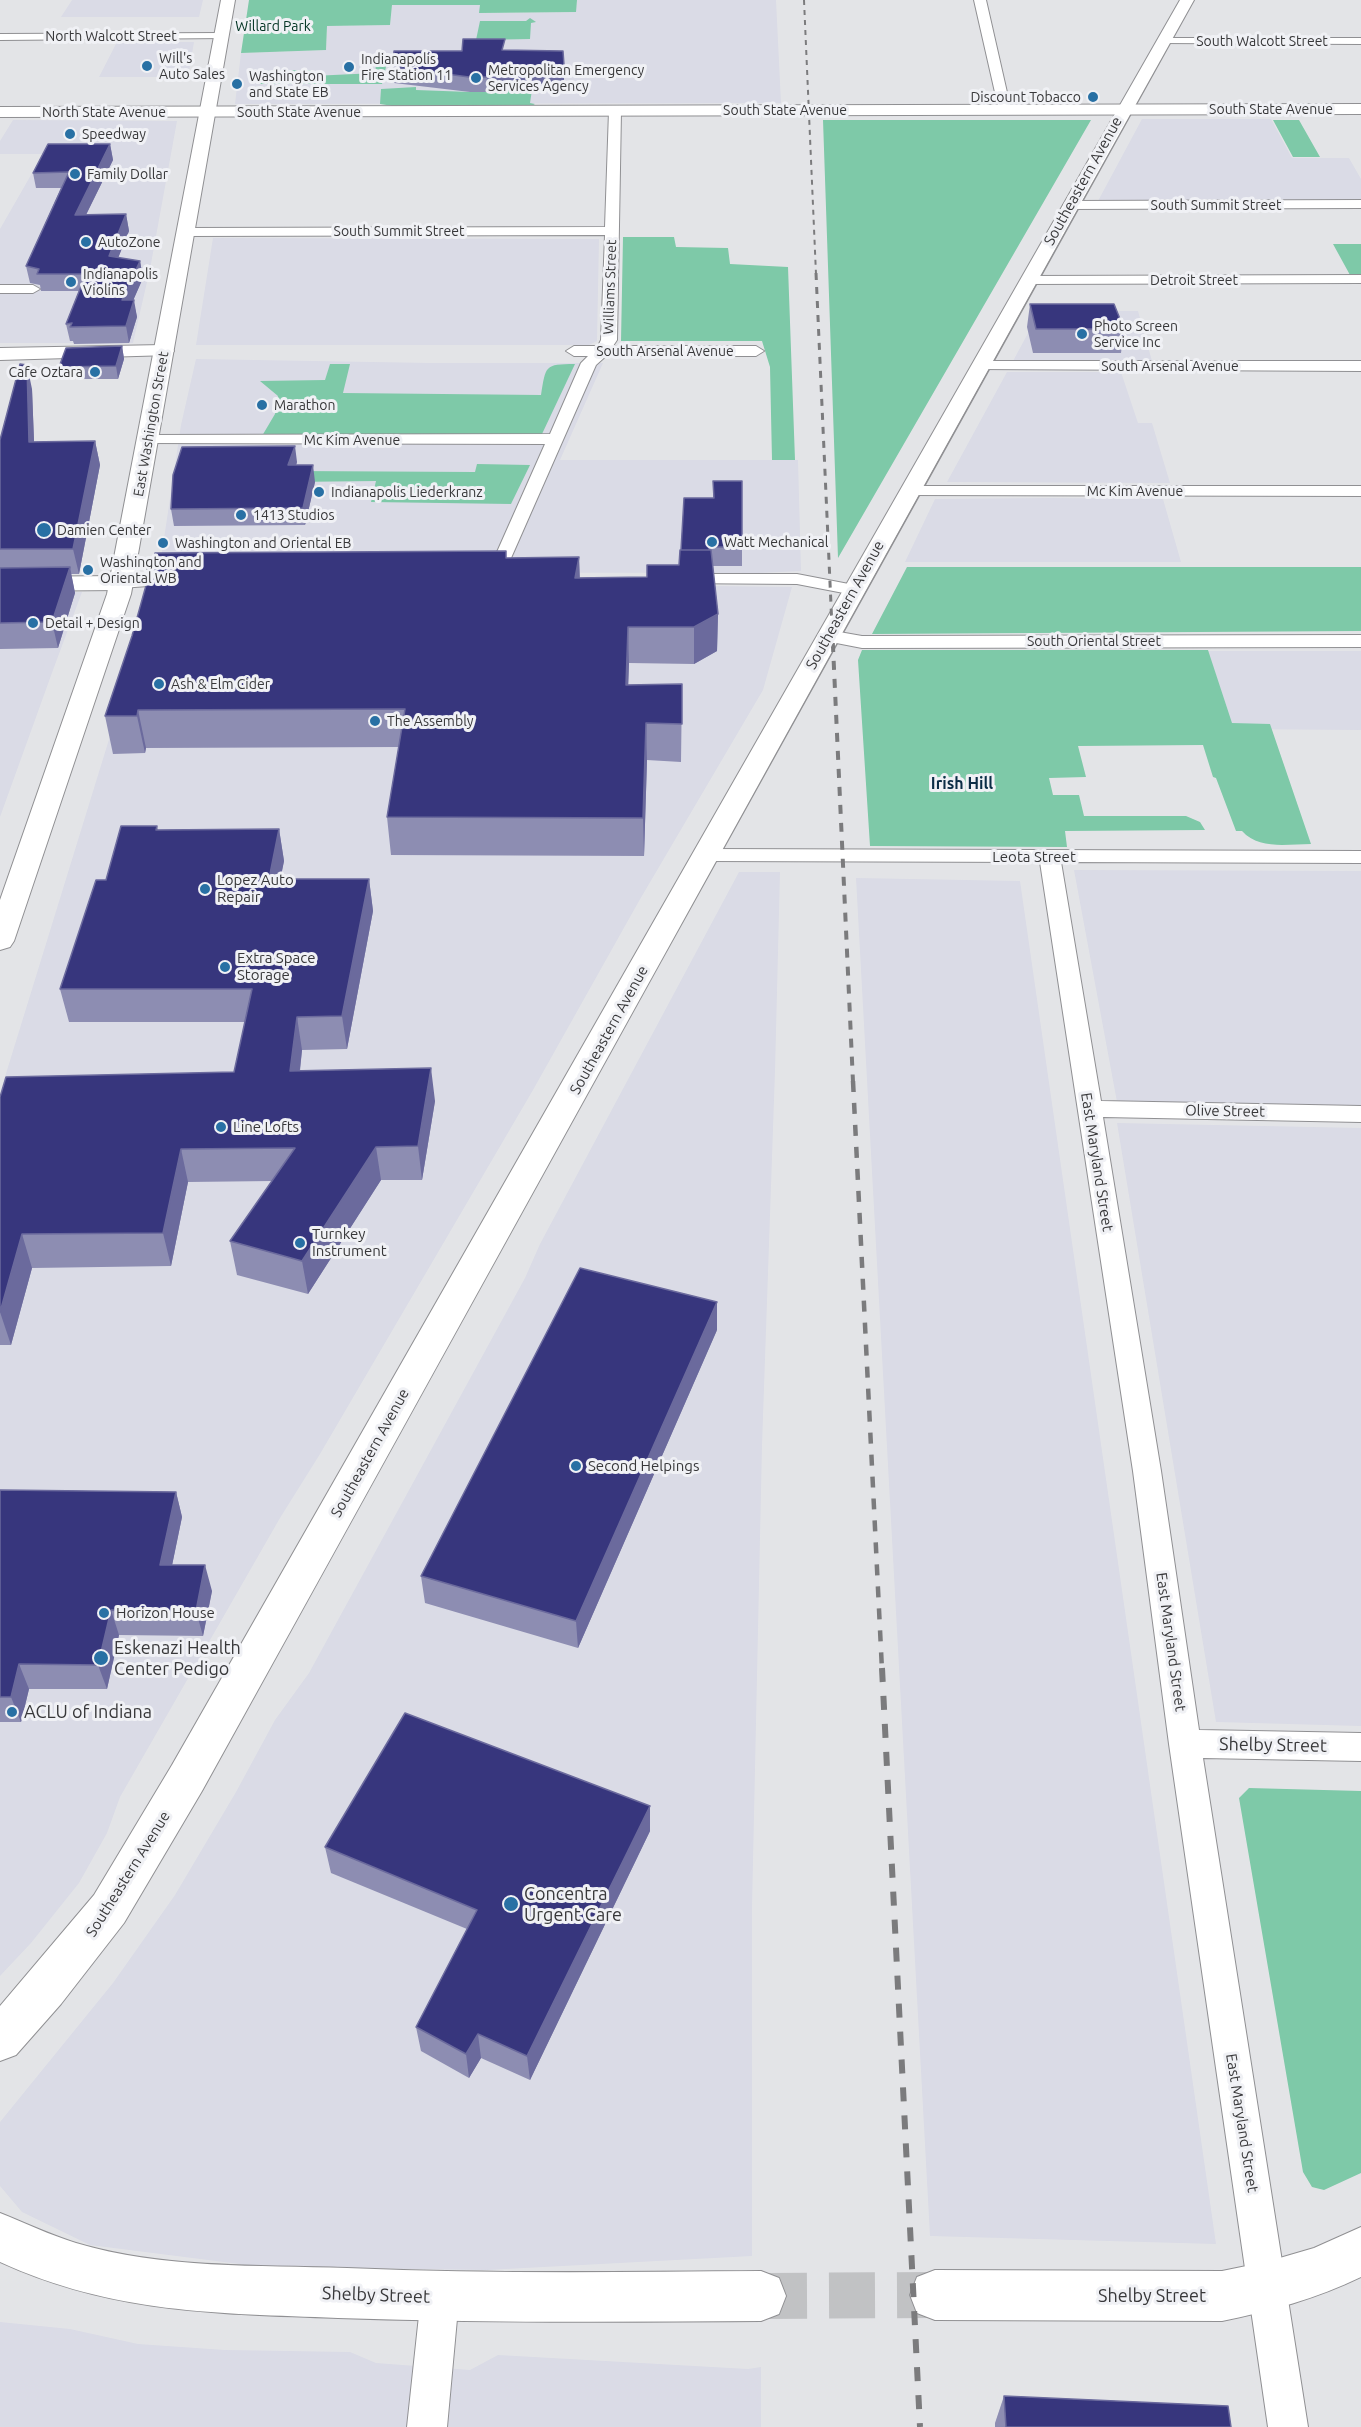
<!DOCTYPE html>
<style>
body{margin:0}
canvas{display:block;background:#e3e4e7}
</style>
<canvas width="1361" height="2427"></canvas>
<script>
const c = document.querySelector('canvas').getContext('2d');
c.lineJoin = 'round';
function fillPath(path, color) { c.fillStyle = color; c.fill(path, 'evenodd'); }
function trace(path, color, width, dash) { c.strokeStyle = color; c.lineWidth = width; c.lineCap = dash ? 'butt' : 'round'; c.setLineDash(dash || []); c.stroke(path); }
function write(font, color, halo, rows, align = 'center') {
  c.font = font + ' Ubuntu,sans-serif'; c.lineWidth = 6; c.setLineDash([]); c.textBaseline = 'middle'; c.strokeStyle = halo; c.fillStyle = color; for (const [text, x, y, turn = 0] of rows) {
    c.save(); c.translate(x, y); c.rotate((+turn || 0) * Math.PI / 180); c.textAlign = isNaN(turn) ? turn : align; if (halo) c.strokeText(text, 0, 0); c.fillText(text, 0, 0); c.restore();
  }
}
fillPath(new Path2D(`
 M72 0H203L199 17H61Z
 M577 0H776L781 103 235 104 241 53 326 50 327 26 390 25 392 5H481L480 13 575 12Z
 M117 42H194L188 77H99Z
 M1142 119H1271L1292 158H1349L1361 179V201H1098Z
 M13 120 177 121 150 269 133 343H0V229L43 154H0V141Z
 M213 238 599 239 597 341 589 345H196Z
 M1040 311H1138L1152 361H1013Z
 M196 359 431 363H603L560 460H798L801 571 758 573 159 572 181 425Z
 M1007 372H1121L1138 423H1152L1170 483 947 482Z
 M1051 498 1163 499 1181 562H905L935 499Z
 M711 586 792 587 763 690 639 901 533 1090 320 1454 280 1518 120 1797 107 1833 79 1883 31 1943 0 1976V1093L156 587Z
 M82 592 53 670 0 817V593Z
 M1196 651H1361V730L1224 729Z
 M1074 870 1361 871V1106L1117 1102Z
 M739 872H780L775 1071 762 1445 752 1907V2256L487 2270 263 2267 90 2245 22 2212 0 2186V2122L113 1983 175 1895 236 1792 275 1720 309 1673 525 1278 540 1244Z
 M856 878 1020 881 1216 2244 930 2236Z
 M1117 1123 1361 1128V1726L1216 1722Z
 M0 2322 70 2329 138 2344 225 2350 350 2352 376 2363 470 2370 498 2355 748 2369 761 2367V2427H0Z`), '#dadbe6');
fillPath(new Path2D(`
 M249 0H577L576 12 479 13 480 5H392L390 25 327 26 326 50 241 53Z
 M530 18 536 22 531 23 530 39 476 40 480 21H526Z
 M375 58H388L382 84H260L263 71 311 70 312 76 376 73Z
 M523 83H533L530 103 535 104 530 107 393 106 380 104 381 89 416 87V90L470 92 522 89Z
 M823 120H1091L838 558Z
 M1273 120H1299L1320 157H1293Z
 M623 237H674L676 247 728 248 730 264 788 267 795 460H772L770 367 762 341H621Z
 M1333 244H1361V275H1350Z
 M330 364H350L343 393 541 395C546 366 544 364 575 364L542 434 262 436 275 414 278 396 260 381 325 380Z
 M477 464 530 465 511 504 371 502 376 481 291 482 294 471 475 472Z
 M907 567H1361V631L872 634Z
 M862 650H1208L1232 723 1270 724 1311 844C1287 844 1259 850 1242 831H1236L1216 778 1213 777 1203 745 1078 746 1086 777 1049 778 1053 795H1079L1084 816H1186L1200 822 1205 830 1065 831 1067 847 870 846 858 660Z
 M1249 1788 1361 1791V2173L1324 2190 1312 2187 1303 2172 1239 1798Z`), '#7ec9a8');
trace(new Path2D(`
 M761 2296 935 2295`), '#c1c2c4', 46, [46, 22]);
const minor = new Path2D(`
 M974 0H986L1011 110 1009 113 1005 114 999 110Z
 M222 33 226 34V38L0 40V34Z
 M1163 38H1361V44L1159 43 1157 41Z
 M615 107 621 111 617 340 613 346H756L764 351 756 356H606L596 365 500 583H488L485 579 545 444 142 443 140 440 142 437 148 435 550 434 581 363 588 356H574L566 351 574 346H598L601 340 605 235 186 236 179 232 186 228 605 227 609 111Z
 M1361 200V208L1070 209 1063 205 1070 201Z
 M1361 275V283L1028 284 1021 280 1028 276Z
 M0 285H33L40 289 33 293H0Z
 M980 361H1361V371L975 369 972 366Z
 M909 486H1361V496L903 495 901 491 903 487Z
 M182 574 188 575 191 579 188 583 121 588 115 587 112 583 115 579 121 578Z
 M681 574H797L854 585 860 586 863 590 860 594 854 595 797 584 675 583 672 579 675 575Z
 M828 630 862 636 1361 635V647L862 648 821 640 819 636 821 632Z
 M707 849 1361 851V863L1061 862 1101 1101 1361 1106V1122L1103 1117 1161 1471 1199 1730 1361 1733V1761L1203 1758 1308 2427H1268L1169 1744 1133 1471 1040 862 707 861 699 860 696 855 699 850Z
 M440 2278 454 2283 459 2297 447 2427H407L421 2297 426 2283Z`);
const tertiary = new Path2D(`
 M1361 104V114L0 117V107Z
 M164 345 171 347 174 351 171 355 0 360V348Z
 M121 576 129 578 133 583 129 588 121 590 0 591V577Z`);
const secondary = new Path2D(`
 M0 2213C25 2223 50 2235 76 2243 163 2269 258 2265 347 2268 485 2274 623 2272 761 2271L779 2278 786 2296 779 2314 761 2321C620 2322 479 2323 338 2318 216 2313 114 2314 0 2262Z
 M1361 2227V2277C1316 2299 1270 2311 1222 2321L935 2320 917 2313 910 2295 917 2277 935 2270 1222 2271 1266 2262 1314 2248Z`);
const primary = new Path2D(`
 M221 0H235L131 594 14 941 10 947 0 950V900L107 594Z
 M1180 0H1194C861 596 533 1194 202 1791L124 1923 61 2004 16 2055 0 2061V2006L94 1895 172 1765Z`);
trace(minor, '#909093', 2);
trace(tertiary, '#909093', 2);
trace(secondary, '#909093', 2);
trace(primary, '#909093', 2);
fillPath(minor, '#fff');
fillPath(tertiary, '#fff');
fillPath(secondary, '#fff');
fillPath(primary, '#fff');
trace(new Path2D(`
 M804 0 816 274`), '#7b7b7d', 2, [5, 5]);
trace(new Path2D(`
 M816 273 832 627`), '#7b7b7d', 3, [7, 7]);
trace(new Path2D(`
 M832 625 853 1082`), '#7b7b7d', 4, [9, 9]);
trace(new Path2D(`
 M853 1081 882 1670`), '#7b7b7d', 4.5, [11, 11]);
trace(new Path2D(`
 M882 1668 920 2427`), '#7b7b7d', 6, [14, 14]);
fillPath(new Path2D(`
 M505 50 564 80 488 92H470L394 83 393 67Z
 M110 144 113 160 86 215 126 214 129 231 118 258 140 261 143 278 133 300 137 317 129 343 74 344 73 341H70L66 324 79 291H41L40 285 30 283 26 266 61 188H36L33 173Z
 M1030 304 1124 329 1121 353H1033L1027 327Z
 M122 346 124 359 118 379H62L59 367Z
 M32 389 34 442 95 441 100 465 79 574H71L75 593 58 648 0 649V440Z
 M297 462 296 465 315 482 305 525 174 526 171 509Z
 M713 481H742V566H713L718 614 717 651 694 664 629 663 628 685 682 684 681 762 647 760 644 856 391 855 387 817 399 747 146 748 145 753 113 754 105 716 507 558 579 557 580 578 647 577 679 565 681 550 713 498Z
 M157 826 158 830 279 829 284 861 280 879H369L373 911 347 1049 302 1050 300 1071 435 1101 422 1180H381L308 1294 237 1275 230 1241 272 1181 188 1182 171 1266 32 1268 11 1345H0V1097L234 1072 245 1022H69L60 989 106 880Z
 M717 1330 578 1648 425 1603 421 1576Z
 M0 1490 176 1492 182 1517 172 1565 212 1591 203 1636 119 1635 107 1689H29L21 1722H0Z
 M650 1806V1831L530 2080 481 2058 469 2078 421 2051 416 2027 467 1929 331 1873 325 1847Z
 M1004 2396 1231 2427H995V2423Z`), '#8d8db2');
fillPath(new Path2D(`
 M564 65V80L488 92 487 77Z
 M110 144 113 160 78 231 75 215Z
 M126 214 129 231 112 273 109 256Z
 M140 261 143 278 126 317 122 300Z
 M134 300 137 317 129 343 126 326Z
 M122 346 124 359 118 379 116 366Z
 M27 365 32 389 35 466 29 442Z
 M95 441 100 465 79 574 73 549Z
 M295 446 297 462 291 482 288 465Z
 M313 465 315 482 305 525 303 508Z
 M579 557 580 593 575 578Z
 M70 567 75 593 58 648 52 622Z
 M718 614 717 651 694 664V627Z
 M628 627 629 663 627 722 626 685Z
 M138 710 146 748 145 753 137 716Z
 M646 723 647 760 644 856 643 818Z
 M279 829 284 861 274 912 269 879Z
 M369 879 373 911 347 1049 342 1016Z
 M297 1017 302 1050 296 1104 290 1071Z
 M431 1068 435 1101 422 1180 418 1146Z
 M376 1147 381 1180 308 1294 302 1261Z
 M181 1149 188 1182 171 1266 163 1233Z
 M22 1234 32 1268 11 1345 0 1312Z
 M717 1302V1330L578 1648 576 1621Z
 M176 1492 182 1517 167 1590 160 1565Z
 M205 1565 212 1591 203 1636 196 1611Z
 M111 1610 119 1635 107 1689 98 1665Z
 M19 1664 29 1689 21 1722 11 1697Z
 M650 1806V1831L530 2080 527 2056Z
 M478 2034 481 2058 469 2078 466 2054Z`), '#6b6a9d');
const building = new Path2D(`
 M463 39H505L502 50 563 51 564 65 487 77H469L393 67 394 51H462Z
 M48 144H110L75 215 126 214 109 256 140 261 122 300H134L126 326 70 327 72 323 66 324 86 274H37L39 269 26 266 69 172 33 173Z
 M1030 304H1114L1124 329H1036Z
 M122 346 116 366 59 367 66 348Z
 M20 364 27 365 29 442 95 441 73 549H0V440Z
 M295 446 288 465H313L303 508 171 509 173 475 182 447Z
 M713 481H742V547H709V550H681L684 498H714Z
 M680 550H711L718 614 694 627H628L626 685 682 684V724L646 723 643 818 387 817 405 709 138 710 137 716H105L132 636 155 553 506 551V558L579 557 575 578 647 577V565H679Z
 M70 567 52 622 0 623V568Z
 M121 826H157L156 830 279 829 269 879H369L342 1016 297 1017 290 1071 431 1068 418 1146 376 1147 302 1261 230 1241 295 1148 181 1149 163 1233 22 1234 0 1312V1097L6 1077 234 1072 252 989H60L96 880H106Z
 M580 1268 717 1302 576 1621 421 1576Z
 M0 1490 176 1492 160 1565H205L196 1611 111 1610 98 1665 19 1664 11 1697H0Z
 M405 1713 650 1806 527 2056 478 2034 466 2054 416 2027 477 1910 325 1847Z
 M1004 2396 1228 2406 1231 2427H1006Z`);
fillPath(building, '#37367d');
trace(building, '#6b6a9d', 1.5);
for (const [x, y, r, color] of [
 [147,66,6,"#2870a4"],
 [349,67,6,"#2870a4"],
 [476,78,6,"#2870a4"],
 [237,84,6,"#2870a4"],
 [1093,97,6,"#2870a4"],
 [70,134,6,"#2870a4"],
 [75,174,6,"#2870a4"],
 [86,242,6,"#2870a4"],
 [71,282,6,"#2870a4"],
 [1082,334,6,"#2870a4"],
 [95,372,6,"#2870a4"],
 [262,405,6,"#2870a4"],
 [319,492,6,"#2870a4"],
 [241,515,6,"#2870a4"],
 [44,530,8,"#2870a4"],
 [712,542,6,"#2870a4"],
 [163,543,6,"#2870a4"],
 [88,570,6,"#2870a4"],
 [33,623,6,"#2870a4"],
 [159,684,6,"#2870a4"],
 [375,721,6,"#2870a4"],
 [205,889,6,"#2870a4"],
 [225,967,6,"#2870a4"],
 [221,1127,6,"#2870a4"],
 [300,1243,6,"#2870a4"],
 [576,1466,6,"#2870a4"],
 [104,1613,6,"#2870a4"],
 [101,1658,8,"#2870a4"],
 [12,1712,6,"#2870a4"],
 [511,1904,8,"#2870a4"]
]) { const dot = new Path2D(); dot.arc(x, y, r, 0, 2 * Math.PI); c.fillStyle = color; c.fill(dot); trace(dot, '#f0f1f5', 2); }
write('14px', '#013322', '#f0f1f5', [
 ["Willard Park",273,26]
]);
write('14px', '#38383a', '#f0f1f5', [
 ["North Walcott Street",111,36],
 ["South Walcott Street",1262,41],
 ["South State Avenue",1271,109],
 ["South State Avenue",785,110],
 ["North State Avenue",104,112],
 ["South State Avenue",299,112],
 ["South Summit Street",1216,205],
 ["South Summit Street",399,231],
 ["Detroit Street",1194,280],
 ["Williams Street",610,287,-88],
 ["South Arsenal Avenue",665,351],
 ["South Arsenal Avenue",1170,366],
 ["East Washington Street",151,424,-80],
 ["Mc Kim Avenue",352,440],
 ["Mc Kim Avenue",1135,491],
 ["South Oriental Street",1094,641]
]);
write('14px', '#38383a', '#f0f1f5', [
 ["Will's",159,58],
 ["Auto Sales",159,74],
 ["Indianapolis",361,59],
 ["Fire Station 11",361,75],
 ["Metropolitan Emergency",488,70],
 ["Services Agency",488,86],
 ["Washington",249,76],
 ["and State EB",249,92],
 ["Discount Tobacco",1081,97,"right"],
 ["Speedway",82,134],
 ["Family Dollar",87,174],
 ["AutoZone",98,242],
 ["Indianapolis",83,274],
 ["Violins",83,290],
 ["Photo Screen",1094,326],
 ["Service Inc",1094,342],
 ["Cafe Oztara",83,372,"right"],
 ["Marathon",274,405],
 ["Indianapolis Liederkranz",331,492],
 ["1413 Studios",253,515],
 ["Damien Center",57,530],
 ["Watt Mechanical",724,542],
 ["Washington and Oriental EB",175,543],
 ["Washington and",100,562],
 ["Oriental WB",100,578],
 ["Detail + Design",45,623],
 ["Ash & Elm Cider",171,684],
 ["The Assembly",387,721]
], 'left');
write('15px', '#38383a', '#f0f1f5', [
 ["Southeastern Avenue",1083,181,-61],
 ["Southeastern Avenue",845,605,-61],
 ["Leota Street",1034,857],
 ["Southeastern Avenue",609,1030,-61],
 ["Olive Street",1225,1111,1],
 ["East Maryland Street",1097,1162,81],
 ["Southeastern Avenue",370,1453,-61],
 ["East Maryland Street",1171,1642,82],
 ["Southeastern Avenue",128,1874,-58],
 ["East Maryland Street",1242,2123,81]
]);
write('15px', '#38383a', '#f0f1f5', [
 ["Lopez Auto",217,880],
 ["Repair",217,897],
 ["Extra Space",237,958],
 ["Storage",237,975],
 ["Line Lofts",233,1127],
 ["Turnkey",312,1234],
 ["Instrument",312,1251],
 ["Second Helpings",588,1466],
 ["Horizon House",116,1613]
], 'left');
write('bold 16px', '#0b2d46', '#f0f1f5', [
 ["Irish Hill",962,784]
]);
write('18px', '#38383a', '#f0f1f5', [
 ["Eskenazi Health",114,1648],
 ["Center Pedigo",114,1669],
 ["ACLU of Indiana",24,1712],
 ["Concentra",524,1894],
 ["Urgent Care",524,1915]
], 'left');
write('18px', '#38383a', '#f0f1f5', [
 ["Shelby Street",1273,1745,1],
 ["Shelby Street",376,2295,2],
 ["Shelby Street",1152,2296]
]);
</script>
